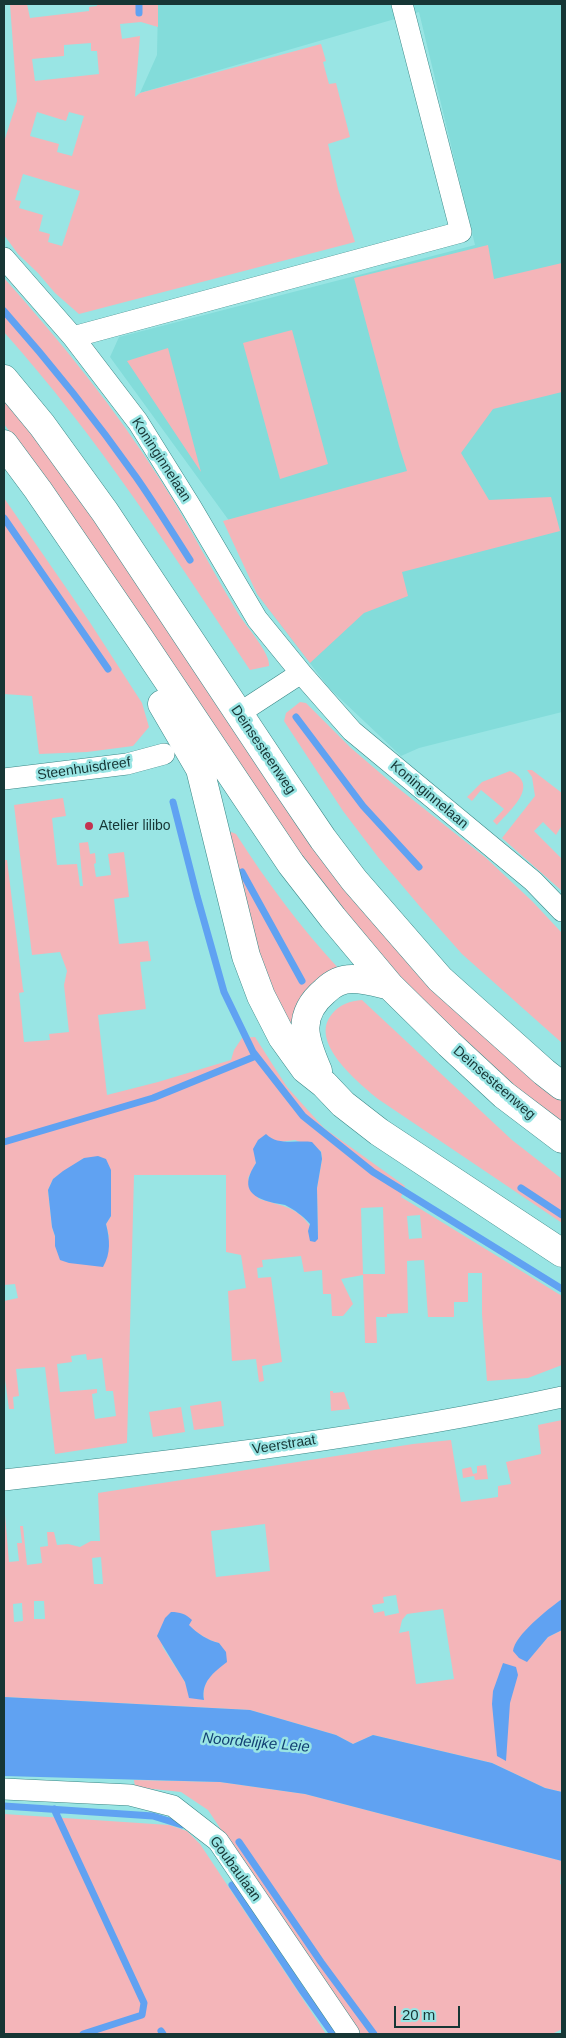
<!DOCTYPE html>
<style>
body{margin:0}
#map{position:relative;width:566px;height:2038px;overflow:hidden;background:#99e5e4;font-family:Arial,sans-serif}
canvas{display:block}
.frame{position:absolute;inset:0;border:5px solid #163635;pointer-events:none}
.scale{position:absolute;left:394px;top:2006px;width:66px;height:22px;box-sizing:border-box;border:2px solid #163635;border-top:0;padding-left:6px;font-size:15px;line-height:18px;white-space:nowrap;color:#163635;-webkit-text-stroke:4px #99e5e4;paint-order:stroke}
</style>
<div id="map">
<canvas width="566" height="2038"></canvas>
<div class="frame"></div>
<div class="scale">20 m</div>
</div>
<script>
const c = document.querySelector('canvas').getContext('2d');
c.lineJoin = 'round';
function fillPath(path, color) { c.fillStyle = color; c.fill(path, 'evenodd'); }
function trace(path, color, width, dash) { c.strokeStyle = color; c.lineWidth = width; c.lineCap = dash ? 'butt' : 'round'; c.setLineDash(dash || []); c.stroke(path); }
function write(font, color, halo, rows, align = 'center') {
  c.font = font + ' Arial,sans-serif'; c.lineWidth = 5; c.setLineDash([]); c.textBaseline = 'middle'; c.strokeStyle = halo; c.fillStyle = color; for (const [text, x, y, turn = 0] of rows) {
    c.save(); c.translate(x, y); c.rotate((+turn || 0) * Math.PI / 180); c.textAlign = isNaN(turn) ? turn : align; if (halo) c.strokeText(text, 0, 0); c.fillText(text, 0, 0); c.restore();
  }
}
fillPath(new Path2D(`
 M158 4H562V712L419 748 401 756 329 688 257 594 238 533 110 357 119 337 475 245 419 12 140 93 157 55Z`), '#83dcda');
fillPath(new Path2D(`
 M10 4H27L30 18 89 11V7L97 6V4H158V27L141 22 120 24 122 39 140 36 135 97 140 93 321 44 326 61 323 62 329 84 336 83 350 137 328 144 338 189 355 242 79 314 55 293 38 273 18 254 4 235V142L17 101ZM91 43V51H97L99 74 35 81 32 59 64 56V45ZM37 112 66 121 69 112 84 116 72 156 57 152 59 144 30 136ZM23 174 80 191 62 246 48 242 50 234 39 231 43 215 19 208 21 201 15 200Z
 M488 245 494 279 562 263V392L493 409 461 453 489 500 551 497 560 531 402 572 408 596 364 613 310 663 257 594 223 521 407 471 399 446 354 278Z
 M4 278C61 342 115 408 161 481 189 524 212 571 239 615 246 626 271 654 269 666L250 670C173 554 97 436 4 332Z
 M292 330 328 464 280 479 243 343Z
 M168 348 201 472 127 361Z
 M4 400 35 439 496 1046 562 1102V1125L516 1087 444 1022 395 972 347 917 299 854 59 499 4 424Z
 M4 498 89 621 142 703 149 727 133 746 87 752 39 754 32 696 4 694Z
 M300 702 306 703 351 748 393 784 486 858 532 901 562 933V1043L462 954 422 909 378 857 343 811 284 721 286 713Z
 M527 770H532L562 793V825L556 835 543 822 534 831 562 859V891L502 838 535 796 532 777Z
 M510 771C541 785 510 810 497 825L493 821 504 809 481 790 472 801 467 797 482 782Z
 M63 798 66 816 52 818 57 865 77 864 80 886H83L79 843 88 842 90 854 95 853 96 863 94 864 96 877 111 875 108 854 124 852 129 897 114 899 119 944 148 941 151 961 140 962 146 1009 98 1015 107 1095 158 1082 231 1060 234 1050 242 1038 255 1037 287 1087 324 1128 405 1186 401 1197 562 1296V1365L528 1378 487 1381 482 1314V1273H468V1302H454V1317H428L424 1260 407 1261 408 1313 387 1314V1317H376L377 1343H365L363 1275 341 1279 353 1304 343 1316H332L331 1294H323L322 1270 304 1272 301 1256 262 1260 263 1267 257 1268 258 1278 271 1277 282 1362 262 1366 264 1381 259 1382 256 1359 232 1361 228 1291 246 1288 241 1255 226 1252V1175H134L127 1443 55 1454 45 1367 16 1369 19 1396 13 1397 14 1409H9L4 1372V1298V1301L18 1298 15 1284 4 1285V860H7L23 989 24 992 19 993 24 1042 50 1040 49 1034 69 1032 64 985 67 971 60 952 32 955 14 805ZM270 1139 279 1142 295 1140 321 1151 322 1159 317 1188 318 1239C301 1208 291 1208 259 1199L248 1178 256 1163 255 1156ZM84 1158 111 1170V1216L106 1224 109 1237 55 1246V1236L52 1227 48 1190 53 1179ZM383 1207 385 1274H363L361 1208ZM420 1215 422 1238 409 1239 407 1216ZM86 1354 87 1360 102 1358 106 1391H113L116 1416 95 1419 92 1394 97 1393V1389L60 1392 57 1364 72 1362 71 1356Z
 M231 832 236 834C266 881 301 928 339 969L295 1038 260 969 229 835Z
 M362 1000 512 1140 562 1179V1223L378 1099C358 1082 308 1042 332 1014 340 1004 350 1001 362 1000Z
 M330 1391H333V1393L344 1392 350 1409 331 1411Z
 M221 1401 224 1426 194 1430 190 1406Z
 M181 1407 185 1432 153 1437 149 1412Z
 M562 1420V1599L536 1620 527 1661 548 1637 562 1630V1792L545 1788 492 1763 373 1735 353 1744 336 1735 250 1710 4 1697V1503L9 1562 19 1561 17 1543H22L20 1526H23L27 1565 42 1563 40 1547 48 1546 47 1532H54L57 1545 68 1544 80 1547 91 1541H100L98 1493 413 1444 451 1440 461 1502 498 1497V1486L511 1484 506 1462 541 1454 538 1425ZM265 1524 270 1571 216 1577 211 1531ZM101 1557 103 1584H94L92 1558ZM396 1595 399 1613 385 1616 384 1611 374 1613 372 1605 384 1603 383 1597ZM34 1601H44L45 1619H34ZM22 1603 23 1621 14 1622 13 1604ZM443 1609 454 1679 416 1684 409 1631 399 1633 402 1620 407 1614ZM188 1625C198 1634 207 1640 219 1643L226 1662C213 1672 201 1682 204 1700L188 1691 185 1682 162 1646Z
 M486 1465 488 1479 475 1480 474 1476 463 1478 462 1469 471 1467 473 1474 477 1473V1466Z
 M134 1780 220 1782 305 1794 562 1861 560 1884 562 1885V2029L552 2034H358L208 1810 181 1792 135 1787Z
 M4 1814 169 1825 187 1831 200 1844 326 2034H4Z`), '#f4b5b9');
fillPath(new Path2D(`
 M266 1134C278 1146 296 1140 312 1142L321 1152 322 1159 317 1188 318 1239 315 1242 310 1241 308 1231 310 1224C303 1216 295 1210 285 1205 282 1204 278 1204 274 1203 248 1197 241 1186 256 1163L253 1149 258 1140Z
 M98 1156 106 1159 111 1170V1216L106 1224C110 1240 111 1253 103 1267L69 1263 60 1260 55 1246V1236L52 1227 48 1190 53 1179 63 1171 84 1158Z
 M562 1599V1630L548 1637 527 1662 519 1658 513 1651C515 1635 548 1609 562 1599Z
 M171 1612C180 1612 186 1614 192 1620L189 1625C198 1634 207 1640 219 1643L226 1652 227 1662C213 1673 201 1682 204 1700L189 1698 185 1682 157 1636 165 1618Z
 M503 1663 516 1667 518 1675 510 1703 506 1761 497 1756 492 1704 493 1691Z
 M4 1697 250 1710 336 1735 353 1744 373 1735 492 1763 545 1788 562 1792V1861L305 1794 220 1782 4 1776Z`), '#60a2f2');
trace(new Path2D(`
 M139 4V13
 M4 311C51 364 95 419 136 477 155 504 172 532 190 560
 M4 518 108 669
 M296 717 363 806 419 867
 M173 802 197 896 224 992 253 1052 303 1116 373 1172 562 1289
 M242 872 302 981
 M4 1142 153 1098 256 1056
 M521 1188 562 1215
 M4 1806 153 1816 182 1825
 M54 1809 144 2003 142 2015 83 2034
 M239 1842 321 1962 374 2034
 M232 1885 303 1992 333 2034
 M161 2031 163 2034`), '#60a2f2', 7);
const street = new Path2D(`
 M4 258 73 337 138 422 191 507 257 619 301 673 352 731 533 881 562 911
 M73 337 461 232 402 4
 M238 714 301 673
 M4 779 127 764 164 754
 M4 1480C191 1459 378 1437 562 1397
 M4 1789 130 1795 173 1806 218 1841 349 2034`);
const highway = new Path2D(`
 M4 379 42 425 105 512 283 780 323 839 354 880 440 979 544 1072 562 1086
 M4 444 38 490 140 639 291 864 333 918 390 986 449 1044 504 1095 562 1139
 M162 704 200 769 246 956 261 996 282 1037 305 1069 324 1084 343 1104 379 1132 562 1253
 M318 1071C305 1041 295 1016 325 991 332 984 342 979 352 979 365 979 378 983 390 986`);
trace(street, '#3a8786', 22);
trace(highway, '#3a8786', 29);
trace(street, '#fff', 21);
trace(highway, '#fff', 28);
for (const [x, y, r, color] of [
 [89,826,5,"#c33350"]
]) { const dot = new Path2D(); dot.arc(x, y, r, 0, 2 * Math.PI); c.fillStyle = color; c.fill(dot); trace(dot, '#99e5e4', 2); }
write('14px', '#163635', '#99e5e4', [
 ["Koninginnelaan",161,460,57],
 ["Deinsesteenweg",263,750,56],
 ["Steenhuisdreef",84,769,-8],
 ["Koninginnelaan",429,795,40],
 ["Deinsesteenweg",494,1083,41],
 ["Veerstraat",284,1445,-9],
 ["Goubaulaan",235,1869,54]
]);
write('14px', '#163635', '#99e5e4', [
 ["Atelier lilibo",99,826]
], 'left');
write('italic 15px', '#134073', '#99e5e4', [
 ["Noordelijke Leie",256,1743,5]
]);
</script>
